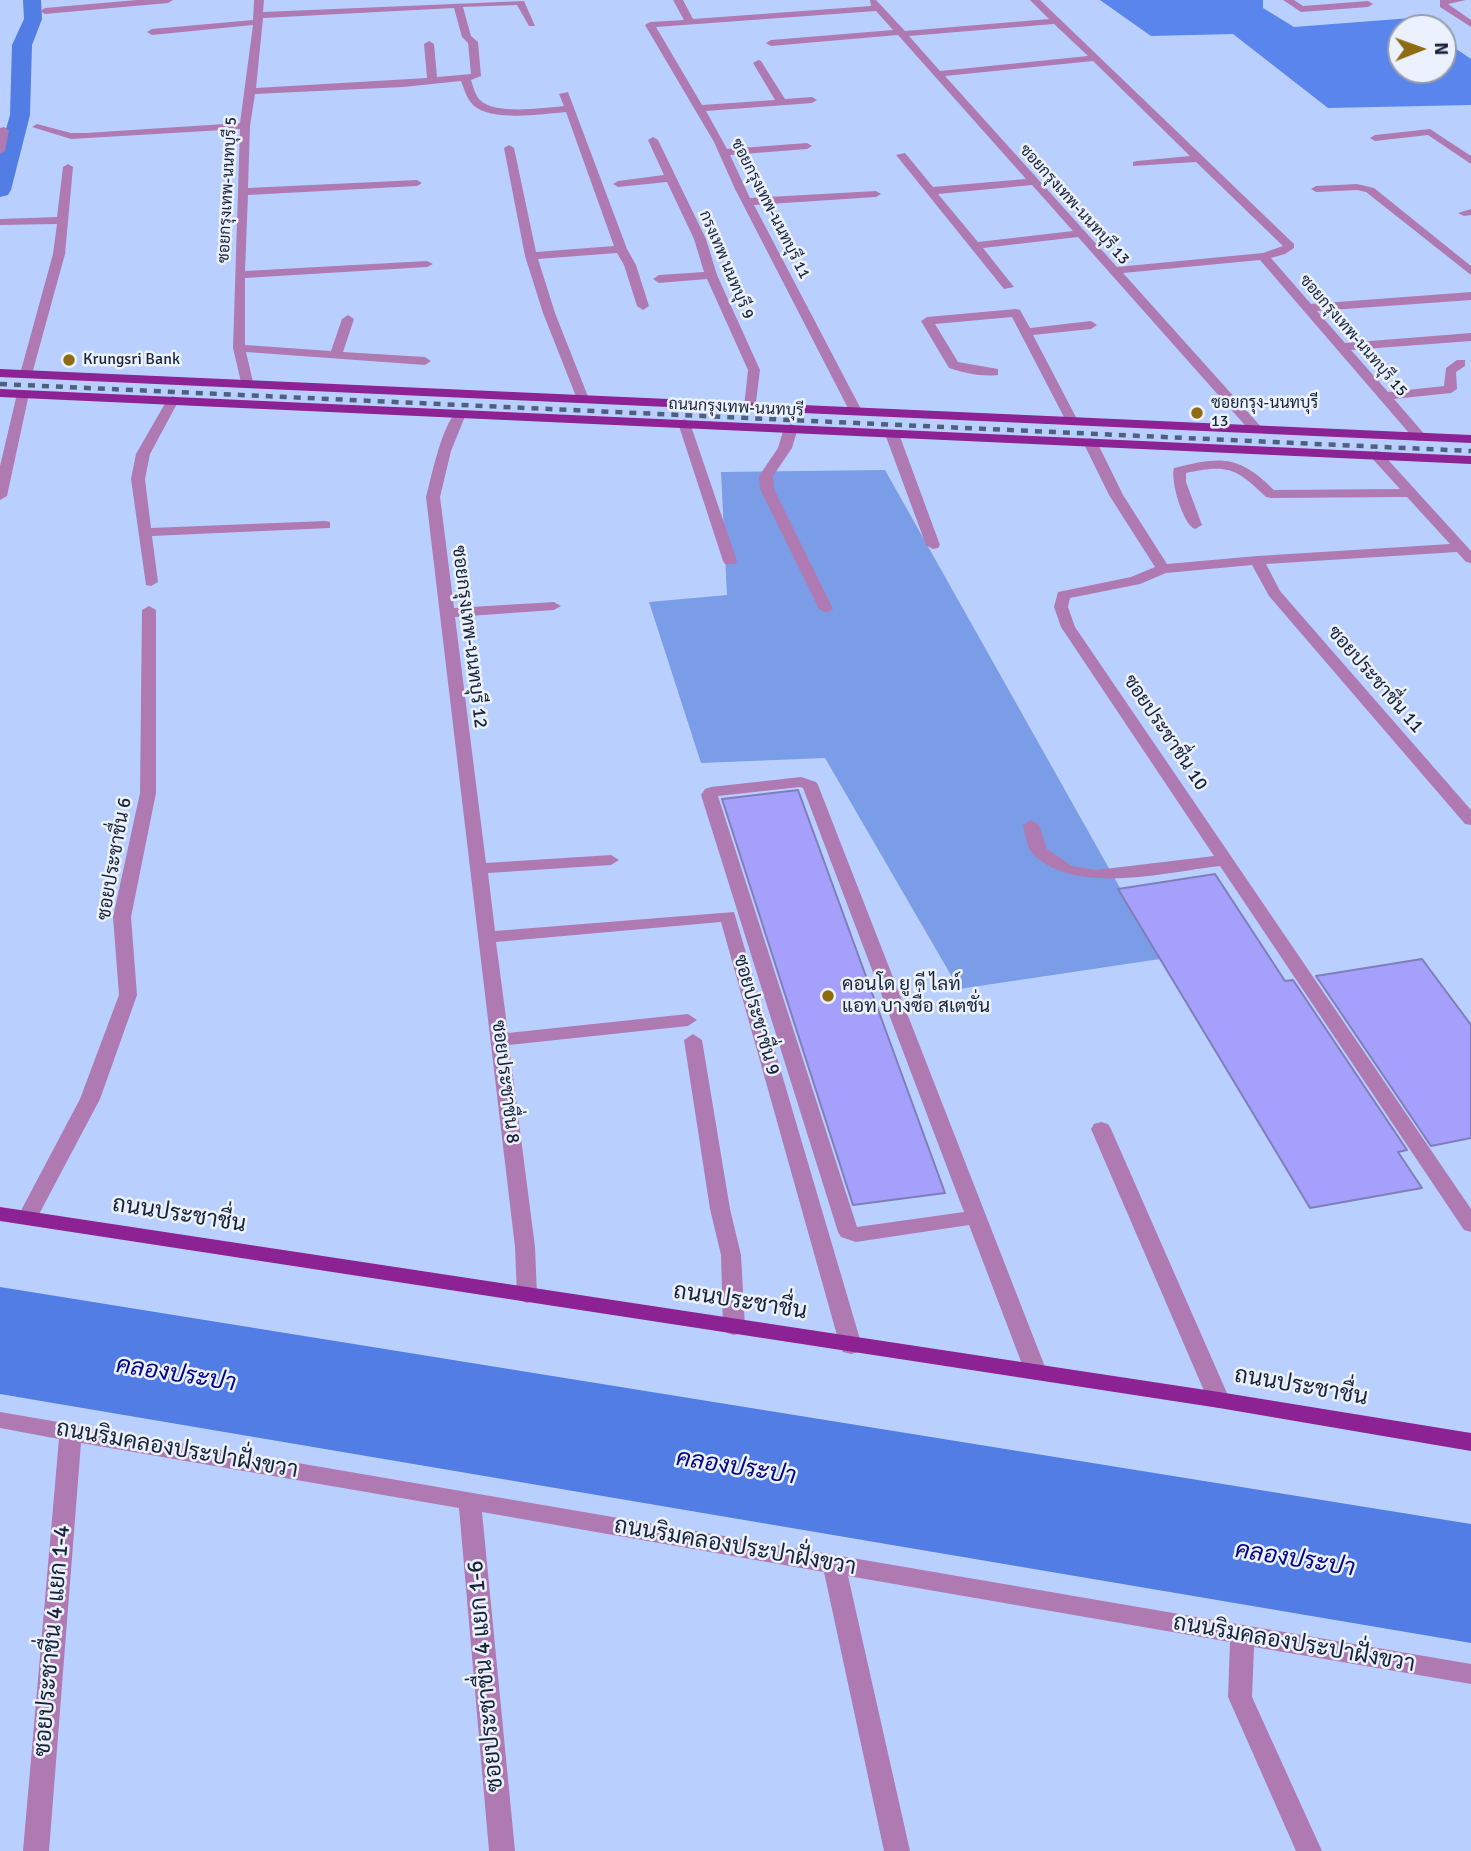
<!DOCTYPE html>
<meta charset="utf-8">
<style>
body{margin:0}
#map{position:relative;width:1471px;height:1851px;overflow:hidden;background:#b9d0ff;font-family:Signika,sans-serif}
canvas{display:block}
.north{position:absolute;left:1387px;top:14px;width:70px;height:70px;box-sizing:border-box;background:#ebf1fd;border:2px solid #979eae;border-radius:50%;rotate:89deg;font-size:19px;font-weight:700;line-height:28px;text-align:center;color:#182238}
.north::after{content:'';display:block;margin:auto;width:24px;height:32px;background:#8f6c11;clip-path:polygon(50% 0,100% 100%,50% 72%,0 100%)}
</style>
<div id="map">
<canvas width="1471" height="1851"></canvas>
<div class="north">N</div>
</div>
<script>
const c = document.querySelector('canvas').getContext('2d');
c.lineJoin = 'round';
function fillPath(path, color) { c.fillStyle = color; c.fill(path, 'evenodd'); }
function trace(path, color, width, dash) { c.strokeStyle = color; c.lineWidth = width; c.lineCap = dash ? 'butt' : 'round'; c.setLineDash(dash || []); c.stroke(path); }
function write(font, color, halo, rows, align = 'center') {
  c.font = font + ' Signika,Sarabun,sans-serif'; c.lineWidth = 5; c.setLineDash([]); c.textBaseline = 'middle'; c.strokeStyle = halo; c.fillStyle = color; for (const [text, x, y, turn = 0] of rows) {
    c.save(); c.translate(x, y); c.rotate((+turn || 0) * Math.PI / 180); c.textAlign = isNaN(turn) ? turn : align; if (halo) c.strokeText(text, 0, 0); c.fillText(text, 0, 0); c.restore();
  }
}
fillPath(new Path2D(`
 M885 470 1160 959 959 989 825 758 701 763 649 602 727 595 721 472Z`), '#7b9de7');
fillPath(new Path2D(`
 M1100 0H1263V8L1294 27 1411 18 1425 28H1401V70H1443V40L1471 59V105L1328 108 1233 34 1151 36Z`), '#5985ed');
fillPath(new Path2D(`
 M0 1287 1471 1524V1643L0 1394Z`), '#527de5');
fillPath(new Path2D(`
 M23 0H41L42 19 32 45 30 115 11 190 8 195 0 197V150L10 115 12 45 24 19Z`), '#527de5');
const building = new Path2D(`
 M798 790 945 1193 853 1205 722 799Z
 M1215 874 1285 981 1293 980 1407 1150 1398 1152 1422 1188 1310 1208 1118 889Z
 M1422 959 1471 1025V1138L1431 1146 1316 976Z`);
fillPath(building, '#a5a0fc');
trace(building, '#807eb9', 2);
fillPath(new Path2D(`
 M137 0H173L168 3 45 14 40 11 45 8Z
 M254 0H264L263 12 524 1 535 26H529L517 5 463 7 471 36 478 42 481 76 471 80C473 86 475 95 480 100 494 115 544 108 564 106L559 94 568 92 627 249 636 265 649 306 643 310 637 306 624 265 617 253 538 259 555 313 589 399 588 402H578L577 399 543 313 525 256 504 148 509 145 514 148 536 252 614 246 566 112C543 114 491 122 473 105 467 99 464 89 461 81L403 87 255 94 250 126 248 188 417 180 422 183 417 186 248 195 245 271 427 261 433 264 427 267 245 278V345L331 351 342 319 348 315 354 319 343 352 425 357 431 361 425 365 246 352 253 382 247 386 241 382 233 348 240 129 71 139 32 127 37 124 71 133H86L240 123 253 25 152 35 147 32 152 29 253 20ZM454 8 462 37 468 43 471 74 437 77 434 44 429 41 424 44 427 78 256 88 263 18Z
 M673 0H683L693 19 871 6 870 0H876L905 31 1049 19 1030 0H1040L1294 244V248L1285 254 1271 258 1311 304 1471 292V300L1317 311 1345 343 1471 333V341L1351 350 1388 392 1444 386 1446 368 1457 360H1465V366L1456 372 1457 389 1451 393 1394 399 1427 437 1420 441 1415 440 1260 260 1123 273 1263 429 1256 433 1251 432 1078 237 983 248 1014 287 1004 289 896 155 905 153 933 187 1026 179 898 35 771 46 766 43 771 40 893 30 876 11 656 27 702 105 775 100 753 63 758 60 761 61 785 99 812 97 817 100 812 103 706 111 727 149 807 143 812 146 807 149 730 155 750 198 876 191 881 194 876 197 754 205 862 411 861 414H851L735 189 714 142 645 25 650 22 684 20ZM1054 24 1088 56 940 71 909 36ZM1093 61 1190 156 1137 161 1133 162V166L1196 162 1283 246 1263 253 1117 267 945 76ZM1032 185 1073 231 978 242 938 194Z
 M1283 0H1294L1303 6 1368 1 1373 4 1368 7 1301 12Z
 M1440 0H1466L1448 4 1471 20V27L1440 7Z
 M4 127 9 130 5 151 0 154V128Z
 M1430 129 1471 156V164L1428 135 1375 141 1370 138 1375 135Z
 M653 137 658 140 706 239 717 275 760 370 755 410H745L744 407 748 370 707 279 659 283 653 279 659 275 704 272 694 239 667 182 618 187 613 184 618 181 664 175 648 140Z
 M68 164 73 167 65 254 32 374 26 378 20 374 53 254 57 224 0 225V219L57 217 63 167Z
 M1357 184 1374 188 1471 266V275L1366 192 1357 190 1316 192 1311 189 1316 186Z
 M1471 209V215L1464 216 1458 213Z
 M1016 309 1020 310 1030 328 1091 321 1097 325 1091 329 1033 335 1078 421 1077 424H1067L1066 421 1012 317 935 324 958 362 998 369V375C981 377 965 373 949 368L921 321 927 317Z
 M23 390 29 394 7 496 0 500V466L17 394Z
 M173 396 179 400 150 454 145 479 151 528 325 521 330 522V528L152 536 158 582 151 586 146 585 131 479 136 454 167 400Z
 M460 410 466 414 451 451 440 497 454 608 554 602 561 606 554 610 455 617 486 863 611 855 619 860 611 865 488 873 495 931 734 912 862 1346 859 1352 851 1354 843 1352 840 1346 721 922 496 942 508 1033 688 1014 697 1020 688 1026 509 1045 535 1247 537 1295 534 1300 527 1303 520 1300 517 1295 515 1247 426 497C431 479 443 417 460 410Z
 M684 419 690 423 737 561 735 564H725L723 561 678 423Z
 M791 424 798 428 792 448 773 476 774 489 833 609 826 613 819 609 760 489 759 476 778 448 784 428Z
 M892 430 899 434 940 545 938 548 933 549 926 545 885 434Z
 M1090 438 1097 442 1123 495 1167 564 1257 556 1450 544 1407 497 1271 498 1266 497C1236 468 1228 464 1186 473V482L1202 525 1195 529C1183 525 1170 480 1174 468 1221 456 1239 455 1274 490L1400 489 1369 455 1376 451 1381 452 1471 551V563L1466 562 1457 552 1266 564 1280 591 1471 810V825L1465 824 1269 596 1252 565 1166 573 1140 584 1070 598 1068 607 1075 627 1471 1209V1232L1464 1230 1220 866C1165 872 1077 896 1034 855 1027 849 1025 834 1023 825L1031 820 1039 825 1047 849 1072 866 1096 870 1214 856 1061 627 1054 607 1058 592 1131 577 1155 567 1109 495 1083 442Z
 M149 606 156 610V793L131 917 137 995 100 1099 37 1218 34 1223H20L17 1218 80 1099 119 995 113 917 140 793 142 610Z
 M801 777 816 782 818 785 1047 1372 1044 1378 1036 1380 1028 1378 1025 1372 969 1225 856 1242 841 1237 838 1232 701 795 705 789 711 787ZM800 787 803 788 964 1212 857 1227 718 796Z
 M693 1034 702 1040 730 1209 741 1255 745 1327 741 1333 734 1335 727 1333 723 1327 721 1255 710 1209 684 1040Z
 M1101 1122 1108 1124 1111 1129 1230 1400 1227 1406 1219 1408 1211 1406 1208 1400 1091 1129 1094 1124Z
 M0 1412 1471 1664V1684L1254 1647 1252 1697 1322 1851H1296L1228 1697 1230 1642 848 1576 910 1851H884L824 1572 482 1512 515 1851H489L459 1508 81 1443 49 1851H23L59 1439 0 1428Z`), '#af7ab2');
fillPath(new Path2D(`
 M0 369 1471 435V443L0 377Z
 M0 389 1471 456V464L0 397Z
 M0 1207 1219 1392 1471 1433V1451L1219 1408 0 1221Z`), '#8c2294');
trace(new Path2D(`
 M0 384 1471 451`), '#515f7e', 4.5, [7, 7]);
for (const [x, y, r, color] of [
 [69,360,7,"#8f6c11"],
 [1197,413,7,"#8f6c11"],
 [828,996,7,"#8f6c11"]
]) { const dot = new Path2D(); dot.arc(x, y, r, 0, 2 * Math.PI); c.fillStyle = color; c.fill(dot); trace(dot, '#ebf1fd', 2.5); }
write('16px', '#182238', '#ebf1fd', [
 ["ซอยกรุงเทพ-นนทบุรี 5",228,190,-87],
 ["ซอยกรุงเทพ-นนทบุรี 13",1074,205,48],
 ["ซอยกรุงเทพ-นนทบุรี 11",770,209,63],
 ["กรงเทพ นนทบุรี 9",726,265,67],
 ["ซอยกรุงเทพ-นนทบุรี 15",1353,336,49],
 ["ถนนกรุงเทพ-นนทบุรี",736,408,3]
]);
write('16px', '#182238', '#ebf1fd', [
 ["Krungsri Bank",83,360],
 ["ซอยกรุง-นนทบุรี",1211,404],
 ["13",1211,422]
], 'left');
write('19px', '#182238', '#ebf1fd', [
 ["ซอยกรุงเทพ-นนทบุรี 12",469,637,83],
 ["ซอยประชาชื่น 11",1375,680,49],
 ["ซอยประชาชื่น 10",1165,733,56],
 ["ซอยประชาชื่น 6",115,859,-80],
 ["ซอยประชาชื่น 9",756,1015,74],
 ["ซอยประชาชื่น 8",505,1082,83]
]);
write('19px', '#182238', '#ebf1fd', [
 ["คอนโด ยู ดี ไลท์",842,985],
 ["แอท บางซื่อ สเตชั่น",842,1007]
], 'left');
write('23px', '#182238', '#ebf1fd', [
 ["ถนนประชาชื่น",179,1215,9],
 ["ถนนประชาชื่น",740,1302,9],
 ["ถนนประชาชื่น",1301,1387,10],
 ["ถนนริมคลองประปาฝั่งขวา",177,1450,10],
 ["ถนนริมคลองประปาฝั่งขวา",735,1547,10],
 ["ซอยประชาชื่น 4 แยก 1-4",53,1641,-85],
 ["ถนนริมคลองประปาฝั่งขวา",1294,1644,10],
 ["ซอยประชาชื่น 4 แยก 1-6",486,1676,-95]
]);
write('italic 24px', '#030387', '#ebf1fd', [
 ["คลองประปา",176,1375,9],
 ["คลองประปา",736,1468,9],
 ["คลองประปา",1295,1560,9]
]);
</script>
